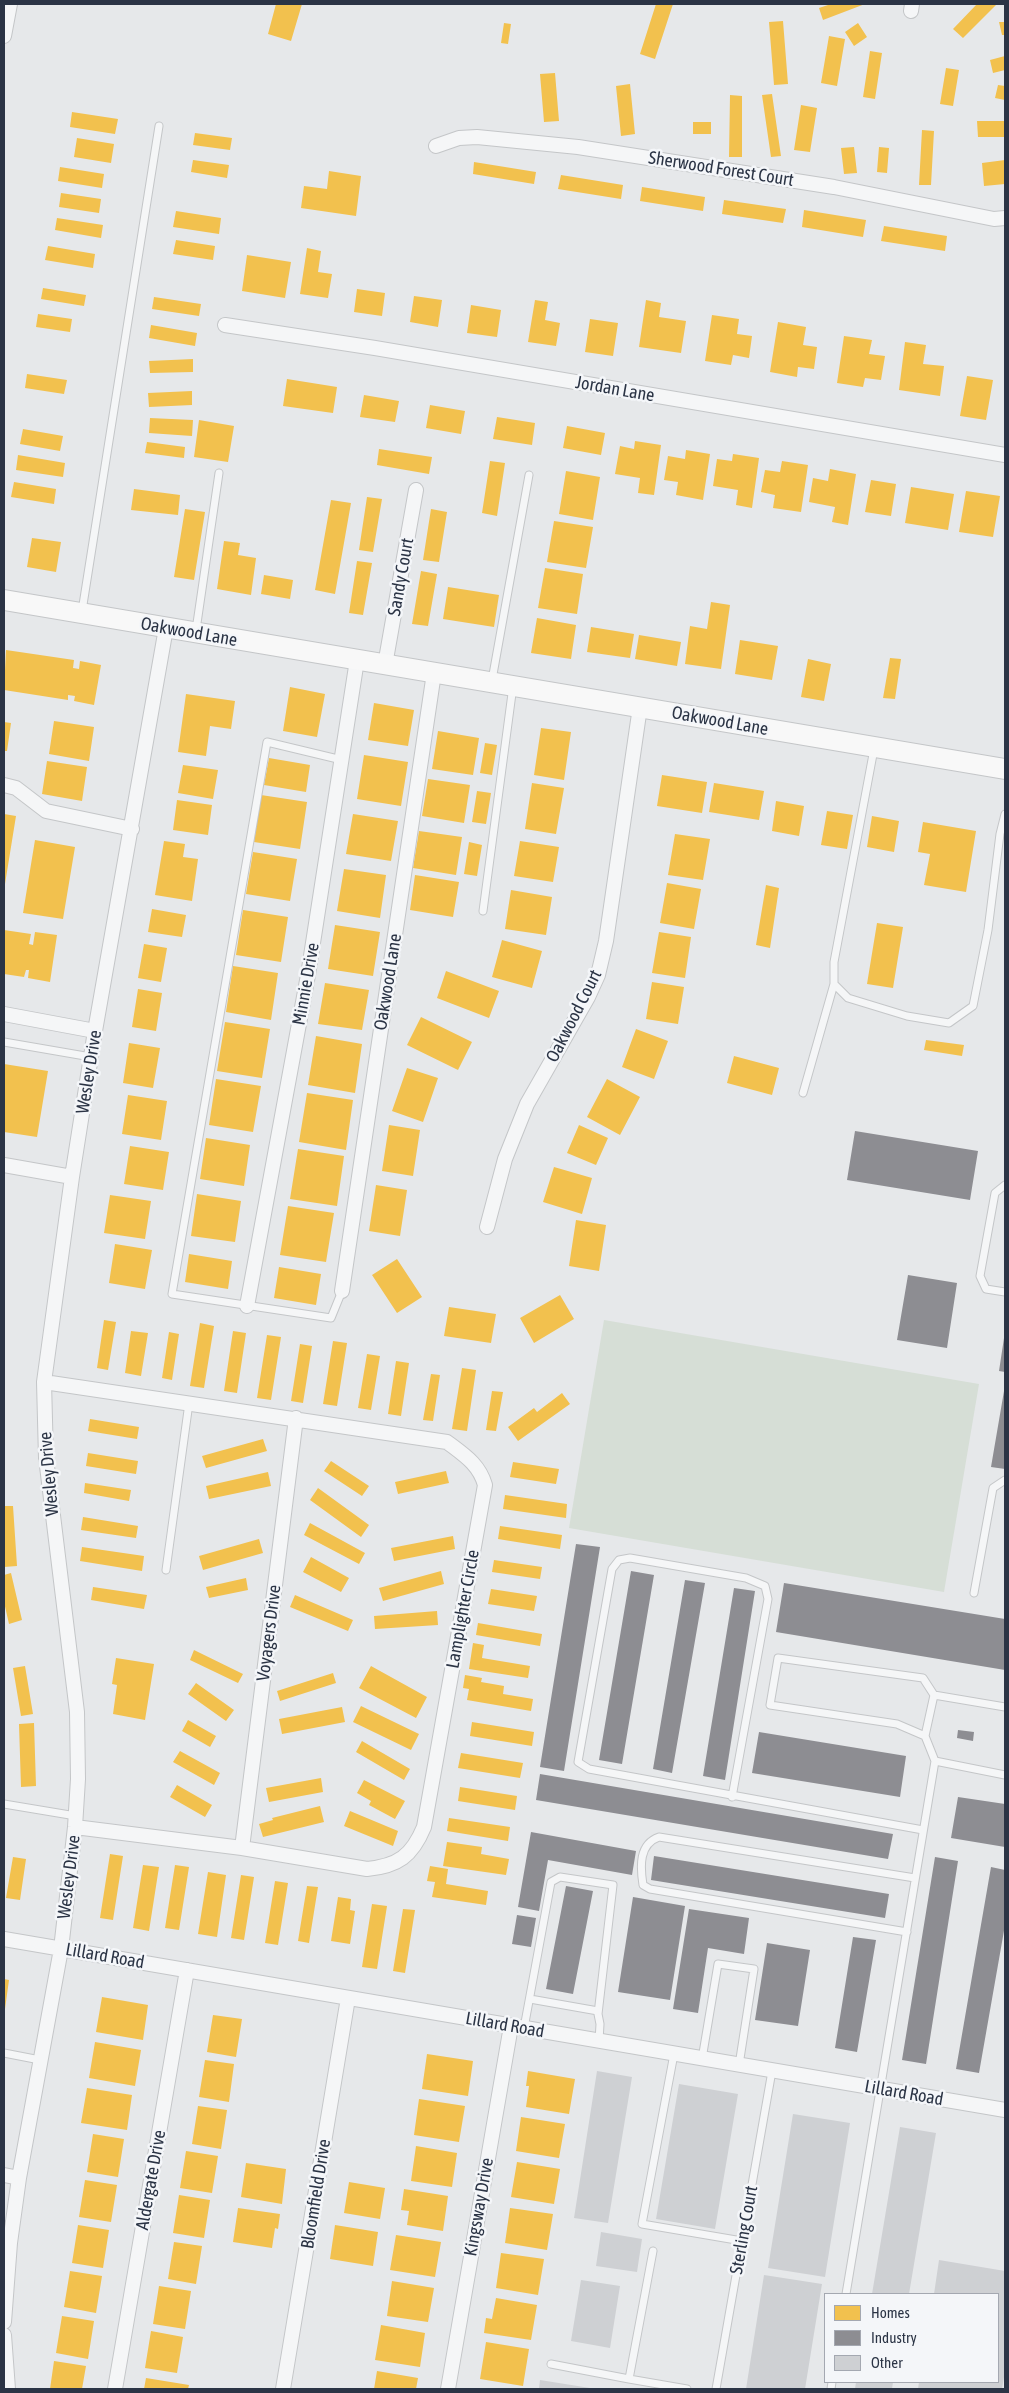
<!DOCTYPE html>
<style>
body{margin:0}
#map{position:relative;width:1009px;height:2393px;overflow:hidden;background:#e6e8ea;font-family:"Asap Condensed",sans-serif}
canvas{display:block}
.frame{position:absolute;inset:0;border:5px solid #2b3445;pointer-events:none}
.legend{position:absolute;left:824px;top:2293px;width:175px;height:90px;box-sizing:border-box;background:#f4f6f9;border:1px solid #a4a8b1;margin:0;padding:6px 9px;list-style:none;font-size:15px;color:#2b3445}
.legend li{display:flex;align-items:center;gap:10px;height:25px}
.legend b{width:25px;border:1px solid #a4a8b1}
</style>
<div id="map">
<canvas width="1009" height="2393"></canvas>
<div class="frame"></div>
<ul class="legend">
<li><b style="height:14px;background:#f2c14e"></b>Homes</li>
<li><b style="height:14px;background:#8d8d92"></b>Industry</li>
<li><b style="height:14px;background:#ced0d3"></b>Other</li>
</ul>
</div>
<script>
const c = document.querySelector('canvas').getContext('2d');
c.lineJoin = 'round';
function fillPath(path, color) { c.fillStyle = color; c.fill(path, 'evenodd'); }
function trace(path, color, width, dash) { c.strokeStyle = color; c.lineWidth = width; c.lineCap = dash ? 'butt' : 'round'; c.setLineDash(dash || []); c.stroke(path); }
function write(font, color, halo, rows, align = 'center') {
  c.font = font + ' "Asap Condensed",sans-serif'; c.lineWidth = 5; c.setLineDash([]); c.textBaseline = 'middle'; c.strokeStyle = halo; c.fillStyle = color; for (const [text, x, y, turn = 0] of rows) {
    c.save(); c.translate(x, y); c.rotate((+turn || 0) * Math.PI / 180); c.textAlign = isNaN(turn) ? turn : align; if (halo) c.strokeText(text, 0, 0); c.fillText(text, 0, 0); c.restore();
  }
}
fillPath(new Path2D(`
 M604 1320 979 1384 944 1592 569 1528Z`), '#d6ded6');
fillPath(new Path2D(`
 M276 4H302L291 41 268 34Z
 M656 4H673L655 59 640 54Z
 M831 4H865L823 20 819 8Z
 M977 4H997L963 38 953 29Z
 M783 21 788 84 774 85 769 22Z
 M999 22H1005V35H1002Z
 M504 23 511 24 508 44 501 43Z
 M858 23 867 37 854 46 845 32Z
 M829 36 845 39 837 86 821 83Z
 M870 51 882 53 875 99 863 97Z
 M1005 56V70L993 73 990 60Z
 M946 68 959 70 953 106 940 104Z
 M555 73 559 121 544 122 540 74Z
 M630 84 635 134 621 136 616 86Z
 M998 85 1005 86V100L995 98Z
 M772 94 781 156 771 157 762 95Z
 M730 95 742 96V157H729Z
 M801 105 817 108 810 152 794 150Z
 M72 112 118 119 115 134 70 127Z
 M977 121H1005V137H978Z
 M693 122H711V134H693Z
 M922 130 934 131 931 185H919Z
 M195 133 232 138 230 150 193 145Z
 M77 138 114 144 111 163 74 157Z
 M854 147 857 173 844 174 841 148Z
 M879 147 889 148 887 173 877 172Z
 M193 160 229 165 227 178 191 172Z
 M1005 160V184L984 186 982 163Z
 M474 162 536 172 534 184 473 174Z
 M60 167 104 174 102 188 58 181Z
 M329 171 361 176 356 216 301 208 304 186 327 189Z
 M561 175 623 185 621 199 558 189Z
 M642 187 705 197 703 211 640 201Z
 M61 193 101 199 99 213 59 207Z
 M724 200 786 209 783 223 722 214Z
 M804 210 866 220 863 237 802 227Z
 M176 211 221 218 219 234 173 227Z
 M57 218 103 225 101 238 55 230Z
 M884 226 947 236 945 251 881 241Z
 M176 240 215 246 213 260 173 254Z
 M48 246 95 254 93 268 45 260Z
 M307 248 321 251 318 272 332 274 328 298 300 294Z
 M247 255 291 262 285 298 242 291Z
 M43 288 86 295 84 306 41 299Z
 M357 289 385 293 382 316 354 312Z
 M414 296 442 300 438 327 410 322Z
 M154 297 201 304 199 316 152 309Z
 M535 300 548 302 545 320 560 323 556 346 528 342Z
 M646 300 661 303 659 317 686 321 681 353 639 347Z
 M471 305 501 310 497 337 467 333Z
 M38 314 72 319 70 332 36 327Z
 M712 315 739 319 737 334 752 336 749 358 733 355 731 365 705 361Z
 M590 319 618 323 613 356 585 352Z
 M778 322 806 327 803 345 817 347 814 369 798 367 797 377 770 372Z
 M151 325 197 333 195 346 149 338Z
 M844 336 872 340 869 354 885 356 881 380 865 378 863 387 837 383Z
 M905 342 926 345 923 364 944 366 940 396 899 390Z
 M193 359V372L150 373 149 361Z
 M27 374 67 380 64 394 25 388Z
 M967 376 993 380 986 420 960 416Z
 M287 379 337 387 333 413 283 406Z
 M192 391V405L149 407 148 393Z
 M364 395 399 401 395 422 360 417Z
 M430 405 465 411 461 434 426 428Z
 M497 417 535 423 532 445 493 439Z
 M150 418 193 420 192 436 149 433Z
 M199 420 234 426 228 462 194 457Z
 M567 426 605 433 601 455 563 448Z
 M23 429 63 436 60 451 20 444Z
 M635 441 661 445 654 495 638 493 640 478 615 474 620 446 634 449Z
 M147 442 185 447 184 458 145 453Z
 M379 449 432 457 429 474 377 465Z
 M686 450 710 454 703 500 676 495 678 482 664 480 668 456 685 459Z
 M733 454 759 458 752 508 736 505 738 490 713 486 717 459 732 461Z
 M18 455 65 463 63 477 16 470Z
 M490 461 505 463 497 516 482 513Z
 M782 461 808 465 801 512 773 508 775 495 761 492 765 470 780 472Z
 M830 469 856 474 848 525 832 522 835 507 809 502 813 478 828 481Z
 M566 471 600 477 593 520 559 514Z
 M871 480 896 484 891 516 865 512Z
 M14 482 56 489 54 504 11 497Z
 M911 487 954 494 948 530 905 523Z
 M134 489 180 495 178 515 131 510Z
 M966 491 1000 496 993 537 959 532Z
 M367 497 382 499 373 552 359 550Z
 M331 500 351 503 335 594 315 590Z
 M185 509 205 512 194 580 174 577Z
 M431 509 447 512 439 562 423 560Z
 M554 521 593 527 586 568 547 562Z
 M32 538 61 542 56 572 27 567Z
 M224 541 240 543 238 555 256 558 251 595 217 589Z
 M357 561 372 563 363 615 349 613Z
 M545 568 583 574 577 614 538 608Z
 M421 571 437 574 428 626 412 624Z
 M264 575 293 580 290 599 261 594Z
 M448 587 499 595 494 627 443 619Z
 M711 602 730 605 721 669 685 664 690 626 707 629Z
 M537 618 576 625 571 659 531 653Z
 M591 627 634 634 630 658 587 652Z
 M639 635 681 642 677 666 635 659Z
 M740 640 778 646 772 680 735 674Z
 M6 650 74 660 73 668 79 669 80 661 101 665 94 705 74 701 75 696 68 695V700L4 690Z
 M890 658 901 659 895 699 883 698Z
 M808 659 831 664 824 701 801 697Z
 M290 687 325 694 317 737 283 731Z
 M186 694 235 701 231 729 210 726 206 756 178 752Z
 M374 703 414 710 408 746 368 740Z
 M54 721 94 727 89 761 49 754Z
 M4 722 11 723 7 751H4Z
 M541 728 571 732 564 780 534 775Z
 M438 731 479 738 473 775 432 769Z
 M485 743 497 745 492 775 480 773Z
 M364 755 408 762 401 806 357 799Z
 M269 758 310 765 306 792 264 785Z
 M47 761 87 767 82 801 42 794Z
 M183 765 218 770 213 799 178 793Z
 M662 775 707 782 702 813 657 806Z
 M428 779 470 785 464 823 422 816Z
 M532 783 564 788 556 834 525 829Z
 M714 783 764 791 759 820 709 812Z
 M477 791 491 793 486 824 472 822Z
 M261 795 307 802 300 849 254 842Z
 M177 800 212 805 208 835 173 830Z
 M776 801 804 806 799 836 772 831Z
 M827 811 853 815 847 849 821 845Z
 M4 814 16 816 5 884 4 883Z
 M353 814 398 821 391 861 346 854Z
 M872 816 899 821 894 852 867 847Z
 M923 822 976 831 966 892 924 885 930 854 918 852Z
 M419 831 462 837 456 875 413 868Z
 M675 834 710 839 703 880 668 875Z
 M35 840 75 847 63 919 23 913Z
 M164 841 185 844 183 857 198 859 192 901 155 895Z
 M520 841 559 847 553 882 514 876Z
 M469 842 482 845 477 876 464 874Z
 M253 852 297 859 290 901 246 894Z
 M344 869 386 875 380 918 337 911Z
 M415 875 459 882 453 917 410 910Z
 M667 883 701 889 694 929 660 923Z
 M766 885 779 888 770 948 756 945Z
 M511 890 552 897 546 935 505 929Z
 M152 909 186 915 182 937 148 932Z
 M243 910 288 917 281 962 236 955Z
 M877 923 903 927 893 988 867 984Z
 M335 925 380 932 373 976 328 969Z
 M4 930 31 934 29 944 33 945 35 932 57 935 50 982 28 978 29 970H26L24 977 4 974Z
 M659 932 691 937 685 978 652 973Z
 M502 940 542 951 532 988 492 977Z
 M144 944 167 948 161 982 138 978Z
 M233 966 278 973 271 1020 226 1012Z
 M446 971 499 991 489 1018 437 998Z
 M652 982 684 987 678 1024 646 1019Z
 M325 983 369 990 362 1030 318 1024Z
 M138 989 162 993 156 1031 132 1027Z
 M421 1017 472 1042 458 1070 407 1045Z
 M225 1022 270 1029 262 1078 217 1071Z
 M636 1029 668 1041 654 1079 622 1067Z
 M316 1036 362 1044 355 1093 308 1085Z
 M926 1040 964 1045 962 1056 924 1050Z
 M129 1043 160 1048 153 1088 123 1083Z
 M734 1056 779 1068 772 1095 727 1083Z
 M4 1064 48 1071 37 1137 4 1132Z
 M407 1068 438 1078 423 1122 392 1111Z
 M216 1079 261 1086 253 1132 209 1125Z
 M607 1079 640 1097 620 1135 587 1117Z
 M307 1093 353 1100 346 1150 299 1142Z
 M128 1095 167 1101 161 1140 122 1134Z
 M389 1125 420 1130 413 1176 382 1171Z
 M579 1125 608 1138 596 1165 567 1153Z
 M206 1138 250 1145 244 1186 200 1179Z
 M130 1146 169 1152 163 1190 124 1184Z
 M298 1149 344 1156 337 1206 290 1199Z
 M554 1167 592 1178 582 1214 543 1202Z
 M376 1185 407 1190 400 1236 369 1231Z
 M197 1194 241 1201 235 1242 191 1236Z
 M110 1195 151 1201 145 1239 104 1233Z
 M288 1206 334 1213 326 1262 280 1255Z
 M576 1220 606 1225 599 1271 569 1266Z
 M115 1244 152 1250 145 1289 109 1283Z
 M189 1254 232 1261 228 1289 185 1282Z
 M397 1259 422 1297 397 1313 372 1275Z
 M279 1267 321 1274 316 1305 274 1298Z
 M560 1295 574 1319 534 1343 520 1318Z
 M449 1307 496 1314 491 1343 444 1336Z
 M104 1320 116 1322 108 1370 97 1368Z
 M200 1323 214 1326 204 1388 190 1386Z
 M131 1331 148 1333 141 1376 125 1373Z
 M233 1331 246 1333 237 1393 224 1391Z
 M169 1332 179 1334 172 1380 162 1378Z
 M267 1335 281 1337 271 1400 257 1398Z
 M333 1341 347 1343 337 1406 323 1404Z
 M300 1344 312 1346 303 1403 291 1401Z
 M367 1354 380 1356 371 1410 358 1408Z
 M396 1361 409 1363 401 1416 388 1414Z
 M462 1368 476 1370 467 1431 452 1429Z
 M431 1374 440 1375 433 1421 423 1420Z
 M492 1391 503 1392 496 1431 486 1430Z
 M562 1393 570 1404 518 1441 508 1427 534 1408 537 1412Z
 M90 1419 139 1427 137 1439 88 1431Z
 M263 1439 267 1451 206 1468 202 1456Z
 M88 1453 138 1461 136 1474 86 1466Z
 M331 1461 369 1486 362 1496 324 1471Z
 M513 1462 559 1469 556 1484 510 1477Z
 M446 1471 449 1483 398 1494 395 1482Z
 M268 1472 271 1486 209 1499 206 1486Z
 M85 1483 131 1490 129 1501 84 1493Z
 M318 1488 369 1525 361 1537 310 1500Z
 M505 1495 567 1504 566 1518 503 1509Z
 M4 1506H13L17 1566 4 1567Z
 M83 1517 138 1526 136 1538 81 1530Z
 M310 1523 365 1553 359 1564 304 1535Z
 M500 1526 562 1535 560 1549 498 1539Z
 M453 1536 455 1549 394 1561 391 1548Z
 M259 1539 263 1553 203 1570 199 1556Z
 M82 1547 144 1556 142 1571 80 1561Z
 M311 1557 349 1578 341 1592 303 1572Z
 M494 1560 542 1567 540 1579 492 1572Z
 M441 1571 444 1584 383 1601 379 1588Z
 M11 1573 22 1620 9 1624 4 1602V1575Z
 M246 1578 248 1590 209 1598 206 1587Z
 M93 1587 147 1595 144 1609 91 1600Z
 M491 1589 537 1596 534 1611 488 1604Z
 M295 1595 353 1620 348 1631 290 1607Z
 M437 1611 438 1625 375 1629 374 1616Z
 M478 1623 542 1634 540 1646 476 1635Z
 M473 1643 484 1645 482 1658 530 1666 528 1678 469 1669Z
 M194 1650 243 1674 238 1683 190 1660Z
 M116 1658 154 1664 145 1720 113 1714 117 1685 112 1684Z
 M25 1666 33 1714 21 1716 13 1668Z
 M371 1666 427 1697 416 1718 359 1688Z
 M333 1673 336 1683 280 1701 277 1691Z
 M465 1675 482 1678 481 1682 504 1686 503 1694 533 1699 531 1711 467 1700 469 1689 463 1688Z
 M196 1683 234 1710 226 1721 188 1694Z
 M361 1706 419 1734 411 1750 353 1722Z
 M342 1707 345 1722 282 1734 279 1719Z
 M188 1720 216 1736 210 1747 182 1731Z
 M472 1722 534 1732 532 1746 470 1736Z
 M34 1723 36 1786 21 1787 19 1724Z
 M362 1741 410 1769 404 1780 356 1752Z
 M180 1751 220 1773 214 1785 173 1762Z
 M461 1753 523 1763 520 1778 458 1768Z
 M321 1778 323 1792 269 1802 266 1788Z
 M364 1780 405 1801 395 1819 369 1805 371 1801 357 1793Z
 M177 1785 212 1805 205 1817 170 1797Z
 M460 1787 517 1796 515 1810 458 1801Z
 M320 1806 324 1822 263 1837 259 1824 273 1820 272 1818Z
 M350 1811 398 1831 393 1846 344 1826Z
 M449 1818 510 1827 508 1841 447 1831Z
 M447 1842 482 1847 481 1854 509 1859 506 1875 443 1866Z
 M110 1854 123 1856 113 1920 100 1918Z
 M13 1857 26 1859 20 1900 6 1898Z
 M143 1865 159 1867 149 1931 133 1928Z
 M175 1865 189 1867 179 1930 165 1928Z
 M430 1866 448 1869 446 1884 488 1891 486 1905 432 1897 435 1882 427 1881Z
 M208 1872 226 1875 217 1937 198 1934Z
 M241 1875 254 1877 244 1940 231 1938Z
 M275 1881 288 1883 278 1945 265 1943Z
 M307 1886 318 1887 309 1943 298 1941Z
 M338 1897 351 1899 350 1910 355 1911 350 1944 331 1941Z
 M372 1904 387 1906 377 1969 362 1967Z
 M403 1909 415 1910 405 1973 393 1971Z
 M4 1979 9 1980 5 2009H4Z
 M102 1997 148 2005 143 2040 96 2032Z
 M213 2015 242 2019 236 2057 207 2052Z
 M95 2042 141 2050 135 2086 89 2078Z
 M427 2054 473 2061 468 2096 422 2089Z
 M205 2060 234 2064 229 2102 199 2097Z
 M528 2071 575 2079 569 2114 526 2107 529 2086H526Z
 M87 2088 132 2095 127 2130 81 2123Z
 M419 2099 465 2106 459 2142 414 2135Z
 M198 2106 227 2110 221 2149 192 2144Z
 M521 2117 565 2124 559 2158 516 2151Z
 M93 2134 124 2139 118 2177 87 2172Z
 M416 2146 457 2153 452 2187 411 2181Z
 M186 2151 218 2156 212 2193 180 2188Z
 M517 2162 560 2169 554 2204 511 2197Z
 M246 2163 286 2169 282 2204 241 2197Z
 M85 2180 117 2185 111 2222 79 2217Z
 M349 2182 385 2188 380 2219 344 2213Z
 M404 2189 448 2196 443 2231 407 2225 409 2211 401 2210Z
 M179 2195 210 2200 204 2238 173 2233Z
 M238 2208 280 2214 278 2229 275 2228 272 2248 233 2242Z
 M510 2208 553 2214 547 2250 505 2243Z
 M78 2225 109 2230 103 2268 72 2263Z
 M335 2225 378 2232 373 2266 330 2259Z
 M396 2235 441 2242 435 2277 390 2270Z
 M174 2242 202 2246 196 2284 168 2279Z
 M501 2253 544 2259 538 2295 496 2288Z
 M70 2271 102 2276 96 2313 64 2307Z
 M392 2281 434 2288 428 2322 387 2316Z
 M159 2286 191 2291 185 2329 153 2324Z
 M496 2298 537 2305 531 2340 484 2333 486 2318 492 2319Z
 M62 2316 94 2321 88 2359 56 2353Z
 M381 2325 425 2333 420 2367 375 2360Z
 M151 2331 183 2337 177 2373 145 2368Z
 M486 2342 529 2349 523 2386 480 2379Z
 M54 2361 86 2366 82 2389H50Z
 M377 2371 418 2378 416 2389H374Z
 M146 2378 189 2385 188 2389H144Z`), '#f2c14e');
fillPath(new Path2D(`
 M855 1131 978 1151 970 1200 847 1180Z
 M908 1275 957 1283 947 1348 897 1340Z
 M1004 1338H1005V1372L999 1371Z
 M1004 1391H1005V1469L991 1467Z
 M576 1544 600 1547 564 1771 540 1767Z
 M631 1571 654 1575 622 1764 599 1760Z
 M685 1580 705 1583 672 1773 653 1769Z
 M784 1583 1005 1619V1670L776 1632Z
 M734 1588 755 1591 725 1780 703 1776Z
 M958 1730 974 1732 973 1741 957 1738Z
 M759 1732 906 1756 900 1797 752 1773Z
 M540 1774 893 1834 888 1859 536 1800Z
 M958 1797 1005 1804V1847L951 1838Z
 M531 1832 636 1851 632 1875 548 1860 539 1911 518 1907Z
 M654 1856 889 1894 885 1918 651 1880Z
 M935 1857 958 1861 926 2064 902 2060Z
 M991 1867 1005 1870V1925L979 2073 956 2069Z
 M566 1886 593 1891 573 1994 546 1989Z
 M633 1897 685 1906 670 2000 618 1992Z
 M689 1909 749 1918 744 1954 708 1948 698 2013 673 2009Z
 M517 1915 536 1918 531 1947 512 1944Z
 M853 1937 876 1940 857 2052 835 2048Z
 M767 1943 810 1950 798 2026 755 2020Z`), '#8d8d92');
fillPath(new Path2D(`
 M597 2071 632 2077 608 2223 574 2218Z
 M679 2084 738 2094 715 2229 656 2219Z
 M793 2114 850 2123 825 2277 768 2268Z
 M900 2127 936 2133 909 2294H872Z
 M601 2232 642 2239 637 2272 596 2266Z
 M939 2260 1005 2271V2371L1002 2389H918L919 2382H998V2294H934Z
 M764 2275 822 2284 805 2389H746Z
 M581 2280 620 2286 610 2348 571 2341Z
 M540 2380 590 2388V2389H539Z
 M856 2382H893L892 2389H855Z`), '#ced0d3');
const lane = new Path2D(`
 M82 611 159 126
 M196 630 219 473
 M492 680 529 475
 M874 749 834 962V984L848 998 907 1016 949 1023 973 1006 988 930 1000 834 1005 814
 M342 760 267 742 172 1294 331 1318 342 1291
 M483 911 513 686
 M4 1042 91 1057
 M803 1093 834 984
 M1005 1185 995 1193 980 1276 986 1289 1005 1292
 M166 1570 189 1403
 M974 1593 993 1488 1005 1480
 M1005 1707 934 1695 925 1736 935 1761 1005 1775
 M925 1736 897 1724 770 1705 778 1658 923 1678 934 1695
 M732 1797 768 1599 765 1586 746 1578 630 1558 619 1560 612 1569 578 1762 589 1769 923 1830
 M4 1804 76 1816
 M907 1932 650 1889 643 1885C640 1866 639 1844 659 1837L915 1878
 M530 1999 598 2011
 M524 2028 551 1882 560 1877 613 1885 598 2014 600 2024 599 2041
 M4 2053 40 2060
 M674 2054 642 2224 742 2241
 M702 2059 718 1964 754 1969 739 2065
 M653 2251 629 2379 687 2389
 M846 2294 935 1761
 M551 2364 629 2379
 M716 2389 772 2071
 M831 2389 832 2382`);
const street = new Path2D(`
 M911 11 912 4
 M4 36 10 4
 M436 146 459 138 477 137 578 147 834 187 994 219 1005 218
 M225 325 375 348 1005 455
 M385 665 416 490
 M4 785 16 788 46 811 132 829
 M4 1014 95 1031
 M4 1165 72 1177
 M487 1227 505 1159 527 1104 588 997 598 975 606 941 640 707
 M342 1291 434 673
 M247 1306 308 975 357 660
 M44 1382 447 1442C464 1455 479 1464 485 1485L424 1827C412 1856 398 1866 367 1869L242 1848 75 1827
 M242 1848 296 1418
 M4 1939 1005 2110
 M4 2175 19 2178
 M4 2322 10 2243 19 2178 61 1949 75 1827 78 1779 77 1712 46 1458 44 1382 72 1177 95 1031 166 628
 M4 2335 8 2389
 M115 2389 187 1970
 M283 2389 348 1998
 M448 2389 511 2026`);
const secondary = new Path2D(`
 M4 600 1005 769`);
trace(lane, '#c4c6c8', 9);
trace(street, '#c4c6c8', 16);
trace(secondary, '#c4c6c8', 22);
trace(lane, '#f5f6f7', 7);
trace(street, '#f5f6f7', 14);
trace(secondary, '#f8f8f8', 20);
write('18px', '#2b3445', '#f4f6f9', [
 ["Sherwood Forest Court",721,169,9],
 ["Jordan Lane",615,389,10],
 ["Sandy Court",401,577,-80],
 ["Oakwood Lane",189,632,10],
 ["Oakwood Lane",720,721,10],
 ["Oakwood Lane",388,982,-81],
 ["Minnie Drive",306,984,-80],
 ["Oakwood Court",574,1016,-63],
 ["Wesley Drive",89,1072,-81],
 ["Wesley Drive",49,1474,-95],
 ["Lamplighter Circle",463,1609,-80],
 ["Voyagers Drive",269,1633,-83],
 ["Wesley Drive",69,1877,-83],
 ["Lillard Road",105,1956,10],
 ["Lillard Road",505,2025,10],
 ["Lillard Road",904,2093,10],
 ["Aldergate Drive",151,2180,-80],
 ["Bloomfield Drive",316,2194,-81],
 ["Kingsway Drive",479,2207,-80],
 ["Sterling Court",744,2230,-80]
]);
</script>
